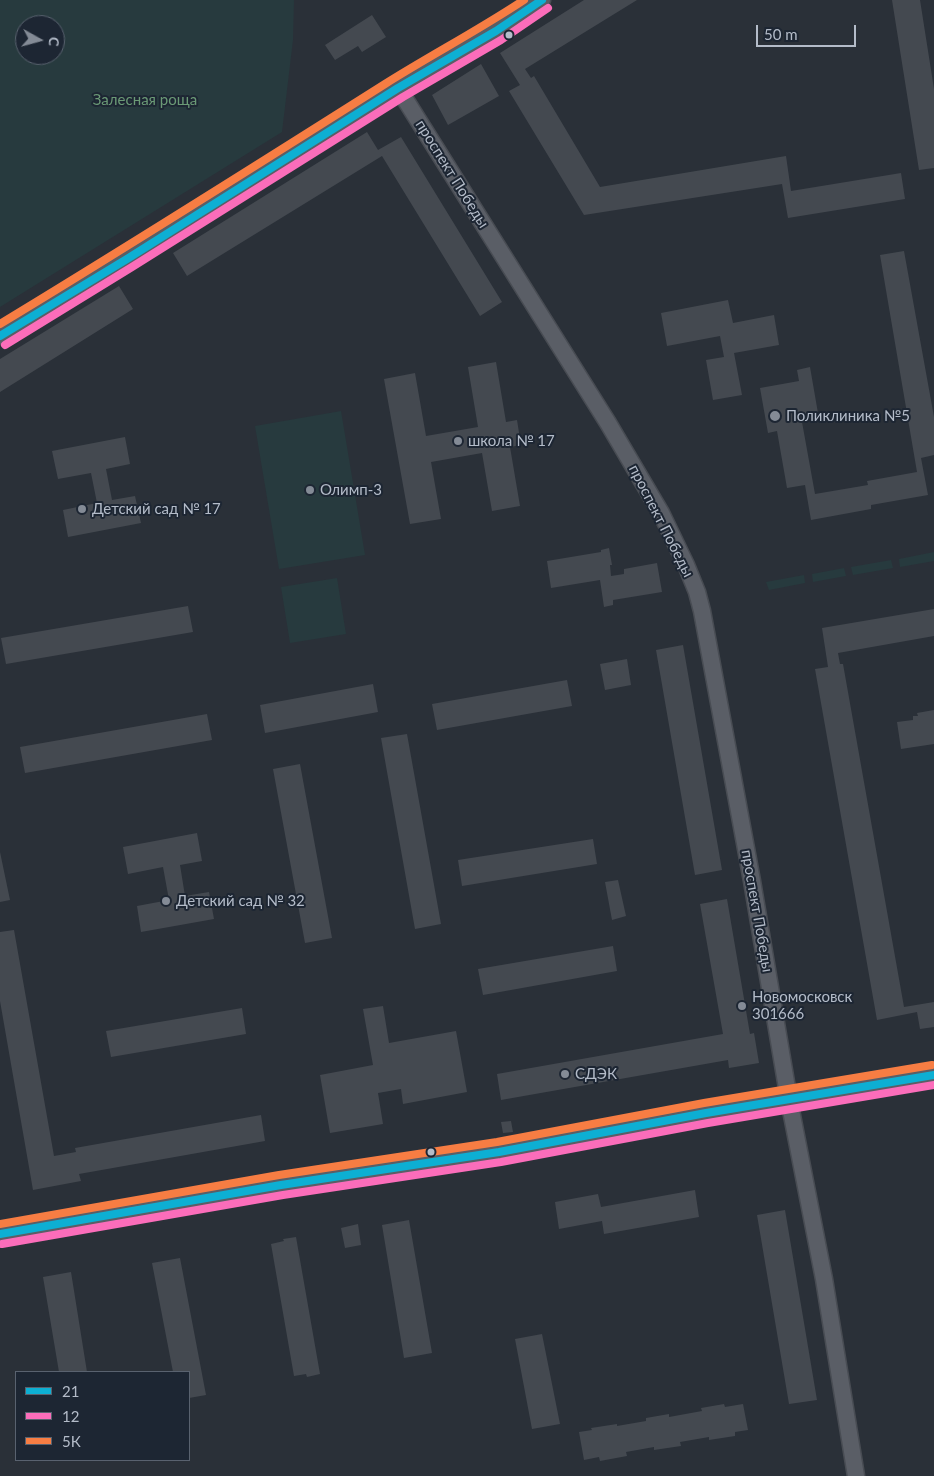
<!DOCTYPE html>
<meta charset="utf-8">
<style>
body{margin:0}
#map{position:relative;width:934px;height:1476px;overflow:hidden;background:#2a3038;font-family:Lato,sans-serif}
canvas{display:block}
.legend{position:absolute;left:15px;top:1371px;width:175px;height:90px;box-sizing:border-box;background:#1d2633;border:1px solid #59626f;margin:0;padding:6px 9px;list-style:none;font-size:15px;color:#b4bcc9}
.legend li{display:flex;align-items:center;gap:10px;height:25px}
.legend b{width:25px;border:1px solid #59626f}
.north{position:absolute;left:15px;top:15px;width:50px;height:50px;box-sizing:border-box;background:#1d2633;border:1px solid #59626f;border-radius:50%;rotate:97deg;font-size:14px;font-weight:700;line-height:20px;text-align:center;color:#b4bcc9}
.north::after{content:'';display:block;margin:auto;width:18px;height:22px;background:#848b96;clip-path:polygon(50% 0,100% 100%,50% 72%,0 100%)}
.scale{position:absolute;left:756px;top:25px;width:100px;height:22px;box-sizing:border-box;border:2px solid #b4bcc9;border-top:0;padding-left:6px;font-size:15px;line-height:18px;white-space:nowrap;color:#b4bcc9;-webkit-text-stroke:4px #1d2633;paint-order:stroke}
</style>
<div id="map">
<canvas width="934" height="1476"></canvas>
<ul class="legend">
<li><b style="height:6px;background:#0dafd3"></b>21</li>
<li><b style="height:6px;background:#fb6dba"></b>12</li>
<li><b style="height:6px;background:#f77d43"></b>5К</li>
</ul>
<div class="north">С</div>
<div class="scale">50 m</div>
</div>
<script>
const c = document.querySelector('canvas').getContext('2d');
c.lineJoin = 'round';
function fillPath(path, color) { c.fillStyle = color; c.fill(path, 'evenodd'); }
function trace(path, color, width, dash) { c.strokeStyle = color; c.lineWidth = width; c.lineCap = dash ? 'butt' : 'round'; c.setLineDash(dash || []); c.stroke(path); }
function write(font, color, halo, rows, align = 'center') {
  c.font = font + ' Lato,sans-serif'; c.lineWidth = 4; c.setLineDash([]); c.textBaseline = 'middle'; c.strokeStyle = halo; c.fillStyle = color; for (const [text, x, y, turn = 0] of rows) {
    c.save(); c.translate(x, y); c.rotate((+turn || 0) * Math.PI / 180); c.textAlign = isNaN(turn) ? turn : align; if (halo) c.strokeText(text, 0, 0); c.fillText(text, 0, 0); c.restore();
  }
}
fillPath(new Path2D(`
 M0 0H294L293 40 282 132 0 307ZM25 25H55V55H25Z
 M341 411 365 555 279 569 255 426Z
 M934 552V561L900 567 899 559Z
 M891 560 893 568 853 575 851 567Z
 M844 568 846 576 813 582 812 574Z
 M804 575 805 583 769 590 766 582Z
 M337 578 346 634 290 643 281 587Z`), '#273a3e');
fillPath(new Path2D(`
 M584 0H637L525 69 531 78 534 76 600 187 786 156 791 191 901 173 905 199 788 218 782 184 584 215 509 91 520 85 500 53Z
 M892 0H920L934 89V168L919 170Z
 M372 15 386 37 362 52 358 46 335 60 325 45Z
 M481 64 499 96 448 125 432 95Z
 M367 132 378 150 401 137 502 302 480 316 382 156 187 276 173 253Z
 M904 251 934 417V455L921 458 928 495 871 505V509L811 520 805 485 787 488 777 431 768 433 760 388 799 381 797 370 810 367 819 419 802 422 815 494 868 485 867 481 917 472 880 255Z
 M119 286 133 309 0 392V359Z
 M728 300 733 323 774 315 779 345 734 353 742 395 713 400 706 360 724 357 720 336 667 346 661 313Z
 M496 362 506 422 517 420 521 445 510 447 520 506 492 511 482 453 431 462 441 519 410 524 384 379 415 373 426 436 478 427 468 367Z
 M125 437 130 464 106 469 112 500 135 496 141 523 68 537 63 510 97 503 91 473 58 479 52 451Z
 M609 548 612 565H610L611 576 624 574V569L657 563 662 592 613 600V605L604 607 600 580 551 588 547 561 601 552V550Z
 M188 606 193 632 6 664 1 638Z
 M934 609V636L838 653 840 664H843L904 1007 934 1002V1027L920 1029 917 1012 877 1020 815 669 828 667 822 628Z
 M683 645 722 870 695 875 656 650Z
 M627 659 631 685 605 690 600 664Z
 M567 680 572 706 437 730 432 704Z
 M373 684 378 712 265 733 260 705Z
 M934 710V744L901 749 897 722 913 720V716H918L917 713Z
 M207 714 212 740 25 773 20 747Z
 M407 734 441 924 415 929 381 738Z
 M300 764 332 938 305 943 273 769Z
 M197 833 202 861 180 865 185 896 209 892 214 919 141 932 137 906 169 900 163 867 128 874 123 847Z
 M593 839 597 864 462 886 458 860Z
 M0 852 10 900 0 902Z
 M618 880 626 916 612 920 605 882Z
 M727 899 750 1034 754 1033 759 1063 729 1068 728 1060 501 1100 497 1074 723 1034 700 904Z
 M14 930 54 1156 76 1152 75 1148 261 1115 265 1141 79 1174 81 1181 33 1190 0 1001V932Z
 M613 946 617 971 483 995 478 969Z
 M383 1006 389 1043 456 1031 467 1092 403 1104 401 1089 378 1093 383 1124 330 1133 320 1075 373 1065 363 1009Z
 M242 1008 246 1034 111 1057 106 1031Z
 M511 1121 513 1132 503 1133 501 1122Z
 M695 1190 699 1217 604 1234 602 1221 559 1229 555 1202 598 1194 601 1207Z
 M785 1210 817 1400 789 1404 757 1215Z
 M409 1220 432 1353 404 1358 382 1225Z
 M358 1224 361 1245 345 1248 341 1228Z
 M296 1237 320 1374 307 1377 306 1374 294 1376 271 1244 284 1241 283 1239Z
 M180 1258 206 1395 189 1398V1372H173L152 1263Z
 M71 1272 87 1372H59L43 1277Z
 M542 1334 560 1424 532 1429 515 1339Z
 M724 1404 725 1407 743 1404 748 1430 735 1432V1436L709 1440V1437L680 1442 681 1446 654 1450V1447L626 1452 627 1456 600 1461 599 1457 584 1460 579 1432 592 1430 591 1428 617 1424V1426L646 1421V1418L669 1414V1417L702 1411 701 1408Z`), '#444950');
const minor = new Path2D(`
 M398 88 608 423 661 513 686 565 697 592 702 611 752 881 789 1100 824 1279 856 1476
 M0 336 127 259 398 88 496 31 542 0
 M0 1234 281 1185 401 1166 499 1152 706 1113 934 1075`);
trace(minor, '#484c53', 19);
trace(minor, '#5a5e66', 16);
trace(new Path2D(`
 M0 336 127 259 398 88 496 31 542 0
 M0 1234 281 1185 499 1152 706 1113 934 1075`), '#0dafd3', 8);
trace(new Path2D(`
 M5 345 132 267 403 97 501 40 548 8
 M2 1244 283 1195 501 1162 708 1123 934 1085`), '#fb6dba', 8);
trace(new Path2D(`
 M0 324C129 246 257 165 385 84 431 55 479 30 524 0
 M0 1224 279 1175 497 1142 704 1103 932 1065`), '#f77d43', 8);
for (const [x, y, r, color] of [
 [509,35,4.5,"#b4bcc9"],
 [775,416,6,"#848b96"],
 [458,441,5,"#848b96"],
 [310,490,5,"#848b96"],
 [82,509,5,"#848b96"],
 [166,901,5,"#848b96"],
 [742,1006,5,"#848b96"],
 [565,1074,5,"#848b96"],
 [431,1152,4.5,"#b4bcc9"]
]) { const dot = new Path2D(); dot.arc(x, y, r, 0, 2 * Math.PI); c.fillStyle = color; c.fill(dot); trace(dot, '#1d2633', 2); }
write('15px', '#6b9a76', '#1d2633', [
 ["Залесная роща",145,100]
]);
write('15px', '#b4bcc9', '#1d2633', [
 ["проспект Победы",452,174,58],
 ["проспект Победы",661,521,63],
 ["проспект Победы",757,911,80]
]);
write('15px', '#b4bcc9', '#1d2633', [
 ["Поликлиника №5",786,416],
 ["школа № 17",468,441],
 ["Олимп-3",320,490],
 ["Детский сад № 17",92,509],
 ["Детский сад № 32",176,901],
 ["Новомосковск",752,997],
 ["301666",752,1014],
 ["СДЭК",575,1074]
], 'left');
</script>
